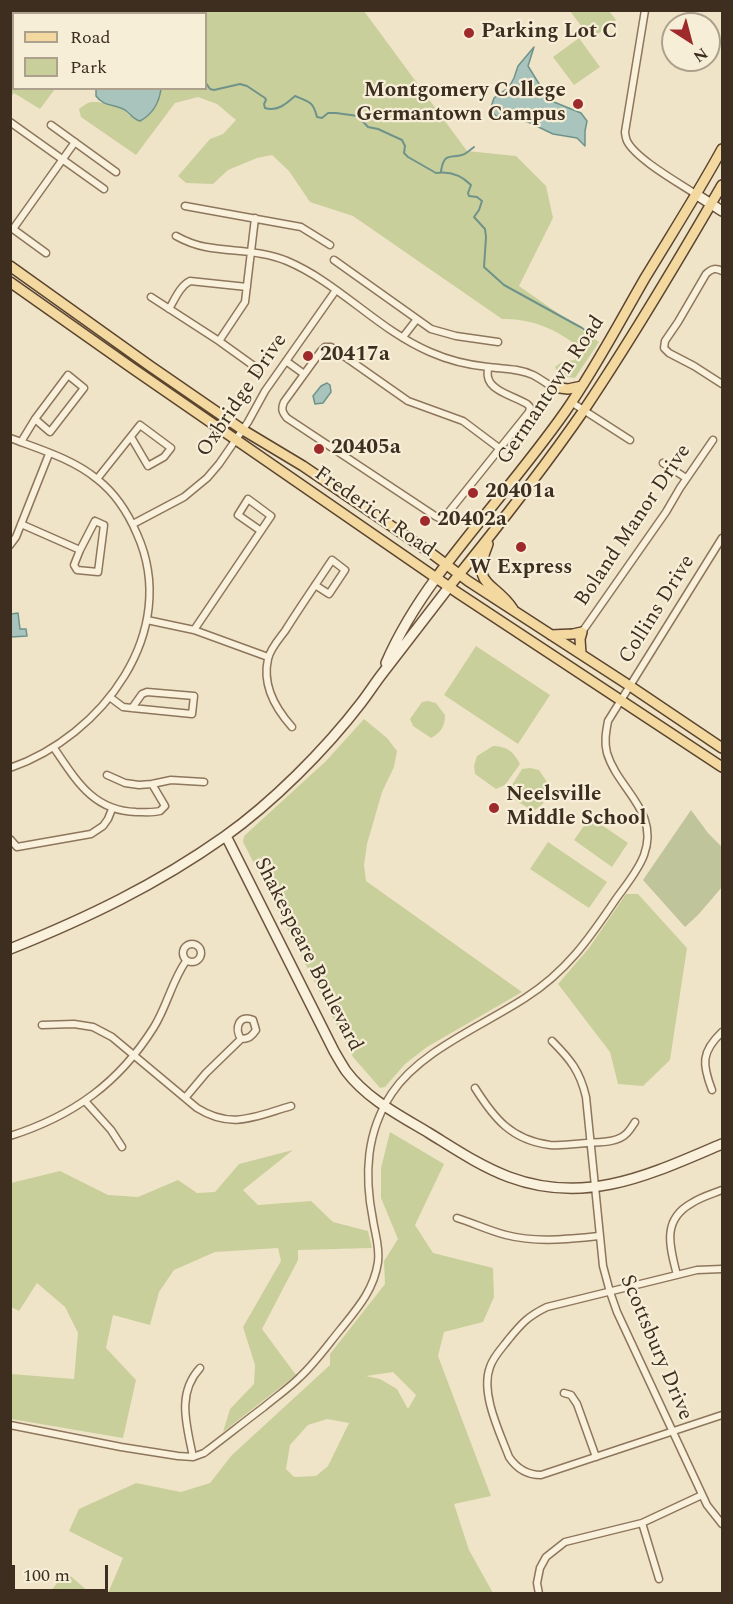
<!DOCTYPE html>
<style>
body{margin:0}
#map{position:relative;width:733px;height:1604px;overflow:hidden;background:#f0e4c8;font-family:Spectral,serif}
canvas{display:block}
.frame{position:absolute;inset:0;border:12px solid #3d2e20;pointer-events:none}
.legend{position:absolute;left:12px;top:12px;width:195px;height:78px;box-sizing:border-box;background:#f7eed8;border:2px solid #ada18e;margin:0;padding:8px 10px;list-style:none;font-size:18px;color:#3d2e20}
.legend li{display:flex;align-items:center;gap:12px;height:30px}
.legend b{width:30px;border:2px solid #ada18e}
.north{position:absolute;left:661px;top:12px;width:60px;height:60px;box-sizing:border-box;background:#f7eed8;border:2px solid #ada18e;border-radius:50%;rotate:144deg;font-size:16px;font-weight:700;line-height:24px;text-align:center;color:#3d2e20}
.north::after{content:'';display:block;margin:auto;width:21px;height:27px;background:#9e2a2b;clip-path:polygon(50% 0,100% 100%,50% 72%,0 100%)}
.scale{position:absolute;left:12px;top:1565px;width:96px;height:27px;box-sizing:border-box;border:3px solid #3d2e20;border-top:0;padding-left:8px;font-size:18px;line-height:21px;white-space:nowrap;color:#3d2e20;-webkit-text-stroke:4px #f7eed8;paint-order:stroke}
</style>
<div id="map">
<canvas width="733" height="1604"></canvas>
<div class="frame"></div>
<ul class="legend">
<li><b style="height:8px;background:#f3d9a0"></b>Road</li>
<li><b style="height:16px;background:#c9cf9b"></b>Park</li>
</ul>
<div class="north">N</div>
<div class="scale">100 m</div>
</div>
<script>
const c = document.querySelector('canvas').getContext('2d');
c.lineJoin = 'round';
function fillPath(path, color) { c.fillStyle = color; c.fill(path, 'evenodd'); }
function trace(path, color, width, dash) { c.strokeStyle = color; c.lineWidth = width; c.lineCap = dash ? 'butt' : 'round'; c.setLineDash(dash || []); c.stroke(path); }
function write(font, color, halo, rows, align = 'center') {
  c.font = font + ' Spectral,serif'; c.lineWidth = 4.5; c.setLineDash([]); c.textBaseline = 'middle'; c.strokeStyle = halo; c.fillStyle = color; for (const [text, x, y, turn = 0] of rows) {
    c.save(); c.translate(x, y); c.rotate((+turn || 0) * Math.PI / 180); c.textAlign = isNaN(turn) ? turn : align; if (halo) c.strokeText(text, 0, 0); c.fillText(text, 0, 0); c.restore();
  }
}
fillPath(new Path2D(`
 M11 11H364L467 151 516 156 546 186 553 218 519 286 599 342 575 378 560 376 555 367 563 361 575 360 581 349C559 330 531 318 502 319L353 216 310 202 289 171 272 155 257 158 228 170 213 184 186 183 178 176 210 139 223 134 236 120 217 104 198 97 175 103 136 155 81 117 79 109C82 107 84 105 88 103 97 99 124 107 130 116L157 104 161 89 206 88V14H14V88L55 89 40 109 14 93 11 97Z
 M570 11H609L616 20 591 39Z
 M579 38 600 67 574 85 553 57Z
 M476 646 550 695 518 744 444 695Z
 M428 701 436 703 445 715C445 726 441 733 431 738L413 726 410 719 422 702Z
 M364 719 387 738 397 751 394 767 382 792 367 844 364 865 366 881 522 992 427 1047 405 1064 385 1087 380 1088 353 1057 243 842 244 836 326 761Z
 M493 746C507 746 514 752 520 764L505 785 496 789 475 774 474 766 477 756Z
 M530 768 539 770 549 785C549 798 544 805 533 811L512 798 509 790 522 769Z
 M590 817 628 843 612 867 574 840Z
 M548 842 607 882 589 908 530 869Z
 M626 894H638L687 948 670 1060 643 1086 618 1084 610 1052 558 984 589 948Z
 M390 1132 444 1164 415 1225 433 1253 493 1268 494 1297 483 1322 444 1332 438 1356 491 1496 454 1504 469 1550 493 1593H108L123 1558 69 1531 79 1509 136 1483 181 1492 210 1483 232 1455 330 1365V1354L385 1284 384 1261 398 1239 381 1198V1168ZM393 1372 416 1395 408 1409 397 1389 380 1379 366 1376ZM327 1419 349 1423 328 1466 316 1476 294 1477 286 1469 290 1445 308 1425Z
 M293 1150 243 1190 258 1205 311 1201 333 1222 368 1231 372 1248 298 1250V1260L262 1329 296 1375 223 1432 230 1409 254 1384 255 1365 243 1327 281 1261 278 1248 215 1252 174 1270 159 1292 150 1325 113 1315 106 1348 136 1380 123 1438 11 1419V1374L74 1379 78 1333 65 1307 37 1283 19 1311 11 1307 10 1274 12 1270 10 1268 11 1183 60 1171 108 1195 138 1197 178 1180 197 1193 215 1192 239 1164Z
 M66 1572 90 1593H49Z`), '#c9cf9b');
fillPath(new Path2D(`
 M691 810 708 833 722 847V887L698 915 685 927 643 880Z`), '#bfc49a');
const water = new Path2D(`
 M534 47 528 66 549 100 581 113 587 121 585 131V146L577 138 553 134 528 122 515 119H500L494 114 491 107 494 98 509 87 514 78 518 66Z
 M96 89 161 88V89C159 103 153 114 140 121 132 119 130 112 123 109 113 104 103 106 96 96Z
 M327 383 330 385 331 392 323 403 315 404 313 396 321 386Z
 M18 613 20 629H26L27 636 11 637V614Z`);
fillPath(water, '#a9c4bc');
trace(water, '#6f938a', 1.5);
trace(new Path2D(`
 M10 46 14 47
 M206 83 210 89 214 90 240 84 247 86 265 98 266 100 264 104 265 108C277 112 286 104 295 96 309 102 313 101 317 117L322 118 328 113H336L358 116 368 127 378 129 402 140 405 146 404 153 408 157 436 173C449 171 461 175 471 185L468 193 469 196 477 197 482 201 479 210 474 217 485 229 486 237 484 267 504 285 582 328 591 335
 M441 171C444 153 449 158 462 155 466 154 471 149 474 147`), '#6f938a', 2);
const street = new Path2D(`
 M645 10 625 132C625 133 626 139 627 141 636 159 679 183 697 195
 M10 122 104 189
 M51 125 116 172
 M185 206 301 227 330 245
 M176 236C185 241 195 245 206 247 233 252 261 250 287 261 339 283 378 330 430 352 448 360 468 365 488 367 503 369 518 368 533 375 539 378 546 383 552 387
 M46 253 13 229 75 142
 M334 260 431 329 456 336 498 342
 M722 271C716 268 712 268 706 274L678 322 665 341 664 348 669 353 694 366 722 384
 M151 297 219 341 258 369
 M169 309C175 299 180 286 190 281L247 287
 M403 337 417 319
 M219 341 245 302 255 218
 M286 361 304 374
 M488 367C488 371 487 374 488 377 490 391 516 397 527 404L530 407 529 412 444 518H439L435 516 287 418C282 412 281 409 284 402L321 351 325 347H331L408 401 463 421 499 448
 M571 402 630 440
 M10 438C39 449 73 459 97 479 115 493 128 513 137 534 181 632 102 736 10 768
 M21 442 35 419 68 375 84 388 50 432 35 419
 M663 463 686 478
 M97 479 140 425 171 448 164 457 148 466 131 437
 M21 524 80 550 95 521 104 525 98 572 77 570 74 565 80 550
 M133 524 184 497 207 478 219 464 248 422 265 391 336 290
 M10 545 16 537 49 454
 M147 620 194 630 268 657
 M194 630 271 516 248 499 238 515 261 531
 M582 632 666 512 680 488 713 440
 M111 698 123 707 132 708 192 714 194 696 147 692 142 694 132 708
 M292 727C275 708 262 685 268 659 270 649 279 639 285 631 300 607 316 584 332 560L345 570 329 594 315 585
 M54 748C76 780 93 811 136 812 144 812 152 813 160 811L165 806 152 784
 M107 775 125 783 139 785 152 784 171 780 204 782
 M10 839 17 847 91 834 103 826 108 819 112 809
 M183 953a9 9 0 1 1 18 0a9 9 0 1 1-18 0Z
 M42 1025 74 1024 93 1027 112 1037 197 1108C232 1130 256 1116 291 1106
 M552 1041C570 1059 580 1071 586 1097L603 1266 610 1292 617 1312 707 1505 722 1524
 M475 1088C494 1118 511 1140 550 1145 562 1146 575 1144 587 1143 599 1142 618 1143 627 1133 630 1130 633 1125 635 1122
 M712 1090C702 1064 701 1052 722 1032
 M185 1098 206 1073 241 1039C249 1039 252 1036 256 1030L253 1020C239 1014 234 1028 241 1039
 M85 1101 111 1130 122 1147
 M10 1136C73 1116 119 1083 154 1027 167 1006 172 981 186 961
 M457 1218C473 1223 490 1231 506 1235 537 1243 568 1239 600 1236
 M722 1269 697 1270 547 1307C528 1316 521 1324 508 1340 502 1348 493 1357 490 1367 480 1393 500 1433 509 1457 517 1469 527 1475 541 1475L722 1415
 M677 1275C670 1247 661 1220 692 1203 701 1197 712 1194 722 1190
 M564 1393 571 1395 577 1404 596 1457
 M10 1425 121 1447 178 1456 193 1457 204 1453C224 1438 244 1422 264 1407 276 1397 289 1388 300 1377 315 1363 327 1346 340 1330 357 1309 374 1290 378 1262 380 1247 375 1234 373 1220 364 1175 366 1132 392 1093 420 1051 482 1026 525 998 566 972 589 939 616 899 626 885 638 871 644 855 660 811 618 790 607 753 604 742 606 732 608 721L722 538
 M193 1457C187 1426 176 1394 200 1368
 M642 1523 659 1579
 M539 1594 537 1583 540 1568 546 1557 565 1542 642 1523 702 1495`);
const secondary = new Path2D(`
 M697 195 722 211
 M386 663C399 633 417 604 436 578
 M226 836 334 1051C338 1058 342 1065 346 1071 367 1099 399 1115 429 1133 455 1149 480 1166 509 1177 587 1206 651 1174 722 1144
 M10 949C87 918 156 885 224 837 272 803 325 750 361 703 368 694 375 683 382 674 404 645 427 616 449 587`);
const primary = new Path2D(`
 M10 266 150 366 243 430 303 466 431 553 468 581 630 686 722 748
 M10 282 132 368 458 593 722 767
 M552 387 568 389 582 386
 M488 544C470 588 494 580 513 609
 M436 578C478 521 525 469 565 412 595 369 619 323 645 278 671 235 698 193 722 149
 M449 587C496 529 542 471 584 410 633 337 678 261 722 185
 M551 635 573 634 582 632 580 639 581 654`);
trace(street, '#8d765c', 9);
trace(secondary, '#6f573f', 12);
trace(primary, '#5b4430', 12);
trace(street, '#faf1dc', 6);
trace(secondary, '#faf1dc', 9);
trace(primary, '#f3d9a0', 9);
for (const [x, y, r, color] of [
 [469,33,6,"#9e2a2b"],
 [578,104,6,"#9e2a2b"],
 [308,356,6,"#9e2a2b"],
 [319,449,6,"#9e2a2b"],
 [473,493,6,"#9e2a2b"],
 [425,521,6,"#9e2a2b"],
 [521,547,6,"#9e2a2b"],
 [494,808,6,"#9e2a2b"]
]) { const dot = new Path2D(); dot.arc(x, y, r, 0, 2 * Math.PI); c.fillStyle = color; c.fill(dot); trace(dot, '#f7eed8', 2); }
write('bold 21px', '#3d2e20', '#f7eed8', [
 ["Parking Lot C",481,33],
 ["Montgomery College",566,92,"right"],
 ["Germantown Campus",566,116,"right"],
 ["20417a",320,356],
 ["20405a",331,449],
 ["20401a",485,493],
 ["20402a",437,521],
 ["W Express",521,569,"center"],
 ["Neelsville",506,796],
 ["Middle School",506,820]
], 'left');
write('21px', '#3d2e20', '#f7eed8', [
 ["Germantown Road",552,391,-56],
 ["Oxbridge Drive",243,396,-56],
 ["Frederick Road",374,513,35],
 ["Boland Manor Drive",634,526,-56],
 ["Collins Drive",658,610,-58],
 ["Shakespeare Boulevard",307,955,63],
 ["Scottsbury Drive",655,1348,67]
]);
</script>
